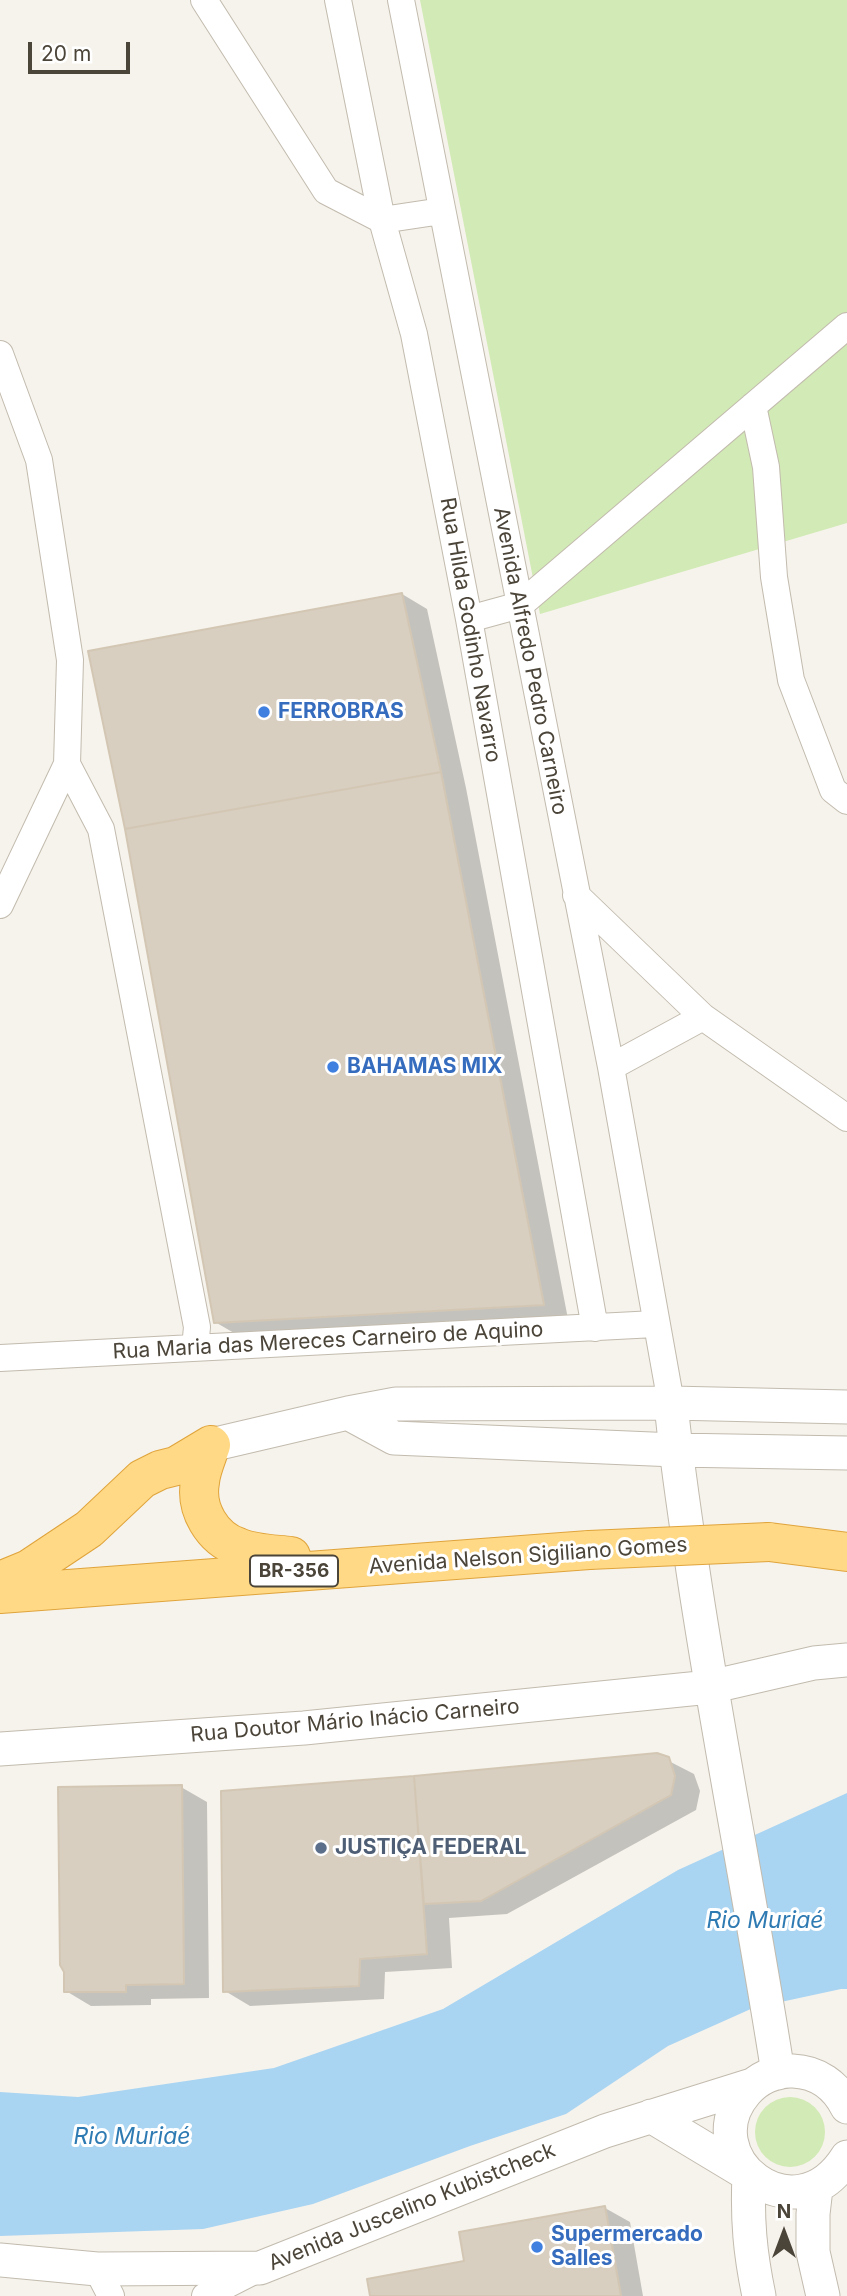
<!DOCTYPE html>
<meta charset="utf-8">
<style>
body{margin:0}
#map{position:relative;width:847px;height:2296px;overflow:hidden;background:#f6f3ec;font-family:Inter,sans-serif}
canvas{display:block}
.north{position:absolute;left:749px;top:2198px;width:70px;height:70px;-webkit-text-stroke:5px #fff;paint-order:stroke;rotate:0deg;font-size:19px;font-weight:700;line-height:28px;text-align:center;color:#4b4439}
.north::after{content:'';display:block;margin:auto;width:24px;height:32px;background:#4b4439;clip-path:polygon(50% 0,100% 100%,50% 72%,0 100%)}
.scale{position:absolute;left:28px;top:42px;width:102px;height:32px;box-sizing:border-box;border:4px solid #4b4439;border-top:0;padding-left:9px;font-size:21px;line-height:24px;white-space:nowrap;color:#4b4439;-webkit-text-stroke:5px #fff;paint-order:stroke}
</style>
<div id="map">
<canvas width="847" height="2296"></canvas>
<div class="north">N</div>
<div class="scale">20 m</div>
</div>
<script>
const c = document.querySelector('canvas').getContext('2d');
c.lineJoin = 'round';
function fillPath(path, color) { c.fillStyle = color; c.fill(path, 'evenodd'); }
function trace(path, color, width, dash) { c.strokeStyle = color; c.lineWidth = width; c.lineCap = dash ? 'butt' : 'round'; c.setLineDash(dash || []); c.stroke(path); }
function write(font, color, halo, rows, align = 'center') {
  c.font = font + ' Inter,sans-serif'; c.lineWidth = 6; c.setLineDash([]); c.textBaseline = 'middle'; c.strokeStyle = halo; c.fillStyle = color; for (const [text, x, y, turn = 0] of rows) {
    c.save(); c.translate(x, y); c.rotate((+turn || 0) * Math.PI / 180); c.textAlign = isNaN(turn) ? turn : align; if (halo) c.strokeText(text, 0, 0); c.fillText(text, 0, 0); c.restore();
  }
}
fillPath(new Path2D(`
 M420 0H847V523L540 614Z
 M755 2132a35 35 0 1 1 70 0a35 35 0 1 1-70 0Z`), '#d2eab5');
fillPath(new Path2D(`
 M847 1793V1989H841L753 2008 668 2046 566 2114 470 2146 313 2204 203 2229 0 2236V2092L78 2097 274 2068 443 2009 678 1870Z`), '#a9d4f2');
fillPath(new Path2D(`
 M402 594 427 609 466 788 568 1319 241 1337 215 1322Z
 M657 1755 694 1774 700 1791 696 1810 507 1914 449 1918 452 1968 385 1972 384 1999 250 2006 225 1991 414 1778Z
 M181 1787 207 1802 209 1998 151 1999V2005L91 2006 66 1991Z
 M605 2208 630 2222 643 2296H372L466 2262Z`), '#0003');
const building = new Path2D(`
 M402 593 441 772 125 829 88 651Z
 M441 772 544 1305 214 1323 125 829Z
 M657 1753 669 1757 675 1776 671 1795 481 1901 424 1904 414 1776Z
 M414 1776 427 1954 360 1959 359 1986 223 1992 221 1791Z
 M182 1785 184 1984 126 1985V1992H64V1972L60 1965 58 1787Z
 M605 2206 621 2296H370L367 2279 464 2261 459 2232Z`);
fillPath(building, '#d8cfc1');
trace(building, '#d3c7b4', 2);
const minor = new Path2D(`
 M204 0 326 191 382 220 414 334 469 619 595 1328
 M338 0 382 220 442 211
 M401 0 611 1067 671 1403
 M0 354 39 460 70 660 67 764 101 829 197 1327 195 1348
 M753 406 766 467 774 577 791 680 833 790 847 801
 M469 619 520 605 847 326
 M576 895 703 1017 847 1118
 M0 905 67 764
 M611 1067 703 1017
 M0 1358 655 1324
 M97 2269 111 2296
 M205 2296 256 2270`);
const tertiary = new Path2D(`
 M671 1403C676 1459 685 1515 693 1571 718 1739 752 1905 778 2073
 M348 1413 394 1438 675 1450 847 1453
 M211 1445 348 1413 396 1404 671 1403 847 1407
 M0 1749 304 1728 710 1687 814 1663 847 1660
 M847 2107C836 2085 817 2072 793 2071 775 2070 757 2079 746 2092 691 2155 794 2241 847 2157
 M651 2116 749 2175C747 2220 750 2253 759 2296
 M816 2188 813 2214V2252L823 2296
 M0 2260 97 2269 260 2268 605 2131 752 2085`);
const trunk = new Path2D(`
 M211 1445C207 1457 201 1470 200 1482 195 1509 212 1538 238 1547 254 1554 274 1554 291 1556
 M769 1542 847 1552
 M0 1581 29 1569 89 1529 142 1479 160 1470 176 1466 211 1445
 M0 1594 589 1550`);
trace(minor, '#c2bbae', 28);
trace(tertiary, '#c2bbae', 35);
trace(trunk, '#e0a43c', 40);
trace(minor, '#fff', 26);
trace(tertiary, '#fff', 33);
trace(trunk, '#ffd985', 38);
const trunkBridge = new Path2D(`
 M589 1550 769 1542`);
trace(trunkBridge, '#e0a43c', 40, []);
trace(trunkBridge, '#ffd985', 38);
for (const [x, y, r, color] of [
 [264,712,7,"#3f7fe0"],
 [333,1067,7,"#3f7fe0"],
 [321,1848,7,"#5c6f8a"],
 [537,2247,7,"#3f7fe0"]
]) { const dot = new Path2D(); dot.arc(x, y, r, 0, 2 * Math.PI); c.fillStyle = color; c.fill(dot); trace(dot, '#fff', 2.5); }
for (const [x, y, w] of [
 [294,1571,88]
]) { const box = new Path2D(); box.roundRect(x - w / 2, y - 15.5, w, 31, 5); c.fillStyle = '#fff'; c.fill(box); trace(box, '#4b4439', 2); }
write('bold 19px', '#4b4439', null, [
 ["BR-356",294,1571]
]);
write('21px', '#4b4439', '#fff', [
 ["Rua Hilda Godinho Navarro",470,630,80],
 ["Avenida Alfredo Pedro Carneiro",530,661,79],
 ["Rua Maria das Mereces Carneiro de Aquino",328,1341,-3],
 ["Avenida Nelson Sigiliano Gomes",528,1556,-4],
 ["Rua Doutor Mário Inácio Carneiro",355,1721,-5],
 ["Avenida Juscelino Kubistcheck",412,2207,-22]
]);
write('bold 21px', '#366cbe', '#fff', [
 ["FERROBRAS",278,712],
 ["BAHAMAS MIX",347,1067],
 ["Supermercado",551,2235],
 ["Salles",551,2259]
], 'left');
write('bold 21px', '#4e5e75', '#fff', [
 ["JUSTIÇA FEDERAL",335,1848]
], 'left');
write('italic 23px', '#2e7ab2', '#fff', [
 ["Rio Muriaé",765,1921],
 ["Rio Muriaé",132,2137]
]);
</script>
